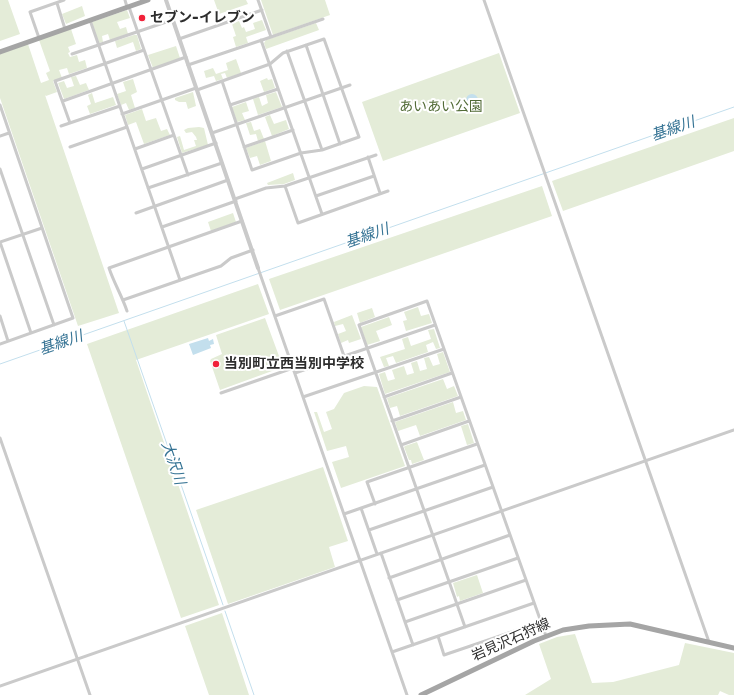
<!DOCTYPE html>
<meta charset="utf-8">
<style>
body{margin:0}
canvas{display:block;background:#fff}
</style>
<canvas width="734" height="695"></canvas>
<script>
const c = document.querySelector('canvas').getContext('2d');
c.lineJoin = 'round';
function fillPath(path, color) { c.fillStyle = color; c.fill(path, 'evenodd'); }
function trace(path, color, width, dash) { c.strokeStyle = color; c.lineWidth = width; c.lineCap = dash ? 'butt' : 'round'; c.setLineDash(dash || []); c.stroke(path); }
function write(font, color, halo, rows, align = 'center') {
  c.font = font + ' Rubik,"Noto Sans JP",sans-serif'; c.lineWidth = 4; c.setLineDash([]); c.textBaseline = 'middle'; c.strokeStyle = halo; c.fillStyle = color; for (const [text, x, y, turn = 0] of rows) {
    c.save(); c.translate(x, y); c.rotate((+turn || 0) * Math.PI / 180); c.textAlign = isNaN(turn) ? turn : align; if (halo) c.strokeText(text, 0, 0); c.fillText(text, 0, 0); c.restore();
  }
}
fillPath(new Path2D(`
 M0 0H8L20 34 0 41Z
 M214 0H246L248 4 219 14Z
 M261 0H325L330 15 273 35Z
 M82 6 85 16 66 24 62 14Z
 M127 10 130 18 117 22 120 29 126 27 128 34 110 40 108 34 102 36 103 42 99 43 92 22Z
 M262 20 266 30 246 37 248 43 236 47 233 37 236 36 232 24 239 21 242 28 244 27 246 32 255 29 253 23Z
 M316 23 319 30 266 49 264 43 266 40Z
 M71 29 76 44 68 47 70 52 68 53 70 57 77 55 79 62 85 60 87 68 69 74 67 68 59 70 62 78 53 81 57 92 46 96 45 95 119 313 78 326 0 98V54L28 44 41 83 49 80 46 73 50 71 39 40Z
 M134 35H137L141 49 136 51 133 42 117 48 115 41Z
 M176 46 180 58 153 68 148 55Z
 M499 53 520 113 383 161 362 102Z
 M236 59 241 73 227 78 225 73 221 74 223 79 216 81 214 76 206 78 204 71 213 68 216 74 228 70 226 63Z
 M76 76 80 85 86 83 89 90 64 99 58 83 64 81 67 88 74 86 71 77Z
 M267 78 268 80 272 79 275 88 264 92 260 81Z
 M133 79 137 92 131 95 135 108 129 110 126 103 121 105 117 94 126 91 123 82Z
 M193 92 196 106 188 109 186 102H179L175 100V98Z
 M276 92 282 107 258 115 253 99 259 97 262 106 268 103 266 95Z
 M92 93 95 103 113 97 116 105 90 114 87 106 91 104 88 95Z
 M246 102 249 111 242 113 245 120 237 122 232 107Z
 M142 109 146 121 156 118 161 131 167 129 170 135 144 144 136 122 128 125 125 115Z
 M270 115 274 124 286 120 289 129 272 136 265 117Z
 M734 118V151L563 211 552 181Z
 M251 122 254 131 260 129 264 139 258 141 256 134 250 135 246 123Z
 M199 127 204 128 208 145 182 153 177 137 180 136 184 150 196 146 194 140H197L196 137 192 132 186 133 184 130 188 128Z
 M265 141 271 161 260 165 257 156 250 158 246 148Z
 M293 173 295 180 284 184 268 185 267 183Z
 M542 186 552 216 280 310 269 279Z
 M233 213 236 222 211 231 208 222Z
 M258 284 269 314 136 360 219 605 181 618 87 344Z
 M418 307 421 316 429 314 432 323 406 331 403 321 407 320 404 312Z
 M372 308 375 317 360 323 357 313Z
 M352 315 361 339 349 343 348 340 341 343 338 334 346 331 343 324 335 326 334 322Z
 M389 317 392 325 376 331 380 341 367 345 361 327Z
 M265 318 283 367 220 390 210 361 211 359 222 354 216 335Z
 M434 329 440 348 436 349 433 342 426 345 428 352 396 363 393 356 386 358 389 366 384 367 380 357 405 349 402 339 408 337 411 346 431 339 428 330Z
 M443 352 450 372 385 394 379 374 385 372 388 381 395 379 392 370 404 366 407 375 414 373 411 363 417 361 420 371 427 369 424 358 429 357 433 366 440 364 437 354Z
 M443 379 447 389 454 386 458 396 400 416 397 406 390 408 387 398Z
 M364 386 377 387 405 466 341 488 332 462 349 457 346 446 327 451 314 412H317L324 432 332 429 326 412 334 409 344 393Z
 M453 402 456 413 463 411 466 420 420 436 416 425 398 431 395 422Z
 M468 424 474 443 467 445 461 426Z
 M417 442 424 460 412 464 411 460H409L404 447 405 446Z
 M323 467 348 541 329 547 335 567 228 604 196 510Z
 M477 575 483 593 460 601 459 596 457 597 453 583Z
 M222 613 249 695H209L185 626Z
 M575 634 592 683 613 682 679 665 685 643 734 653V695H729L720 691 718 695H525L551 679 539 644 557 637Z`), '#e4ecd8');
fillPath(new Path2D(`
 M466 100a6 6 0 1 1 12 0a6 6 0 1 1-12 0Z
 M208 338 209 341 213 339 214 344 210 345 211 348 193 355 189 344Z`), '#c3dfed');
trace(new Path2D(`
 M124 321 223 605
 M0 364 734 107
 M225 611 254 695`), '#c3dfed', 1);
trace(new Path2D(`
 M125 0 127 7
 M484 0 709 642
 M57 3 65 29
 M129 7 188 175
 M90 20 180 280
 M271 37 323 19
 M39 38 30 12 64 0
 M179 39 262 10
 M261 40 322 214
 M306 45 340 144
 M287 51 322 150
 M72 54 172 20
 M188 65 271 37 258 0
 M197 90 270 64 283 53 324 39 359 137 322 150 301 153 252 170 222 81
 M63 101 186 57
 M0 105 73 318 0 344
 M230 105 278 89
 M122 114 196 88
 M70 123 55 81 144 50
 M61 126 120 106
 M212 133 350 85
 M0 136 9 133
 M70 147 127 127
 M244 147 293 130
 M135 149 174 135
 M368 157 380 193
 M0 169 54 325
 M142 169 216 143
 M285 186 298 223 388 191
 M148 188 222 163
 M316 196 374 176
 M235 199 266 188 285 186 376 155
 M136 213 228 180
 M162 227 236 201
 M0 242 31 333
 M0 242 42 228
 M258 268 407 695
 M123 300 221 266 231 258 253 250
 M127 311C122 296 114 283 109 268L242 221
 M0 316 8 341
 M275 316 324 299 344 356
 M295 373 435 325
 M221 393 293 368
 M303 397 444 349
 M384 397 452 373
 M392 421 461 397
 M0 438 90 695
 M401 445 469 421
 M375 504 367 482 477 444
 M361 508 377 554
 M344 514 485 465
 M369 530 493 487
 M381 553 413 645
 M389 578 510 535
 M397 600 518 558
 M405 622 526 580
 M465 627 359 325 427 301 546 636
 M438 636 444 655 541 622
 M392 652 534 603
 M0 686 734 430`), '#cacaca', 3);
trace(new Path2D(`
 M166 0 258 268`), '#cacaca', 4);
trace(new Path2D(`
 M0 52 148 0
 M421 695 534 641 563 630 589 626 630 624 734 648`), '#a5a5a5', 5);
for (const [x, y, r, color] of [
 [142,18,4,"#f12139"],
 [216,364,4,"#f12139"]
]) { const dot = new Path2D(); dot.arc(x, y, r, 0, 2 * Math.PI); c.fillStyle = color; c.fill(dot); trace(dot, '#fff', 1.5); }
write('bold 14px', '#2d2d2d', '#fff', [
 ["セブン-イレブン",150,18],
 ["当別町立西当別中学校",224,364]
], 'left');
write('14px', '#526b37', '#fff', [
 ["あいあい公園",441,107]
]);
write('14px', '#2d2d2d', '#fff', [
 ["岩見沢石狩線",511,640,-24]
]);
write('italic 15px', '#357394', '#fff', [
 ["基線川",673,129,-19],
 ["基線川",367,236,-19],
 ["基線川",61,343,-19],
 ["大沢川",173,463,71]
]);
</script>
